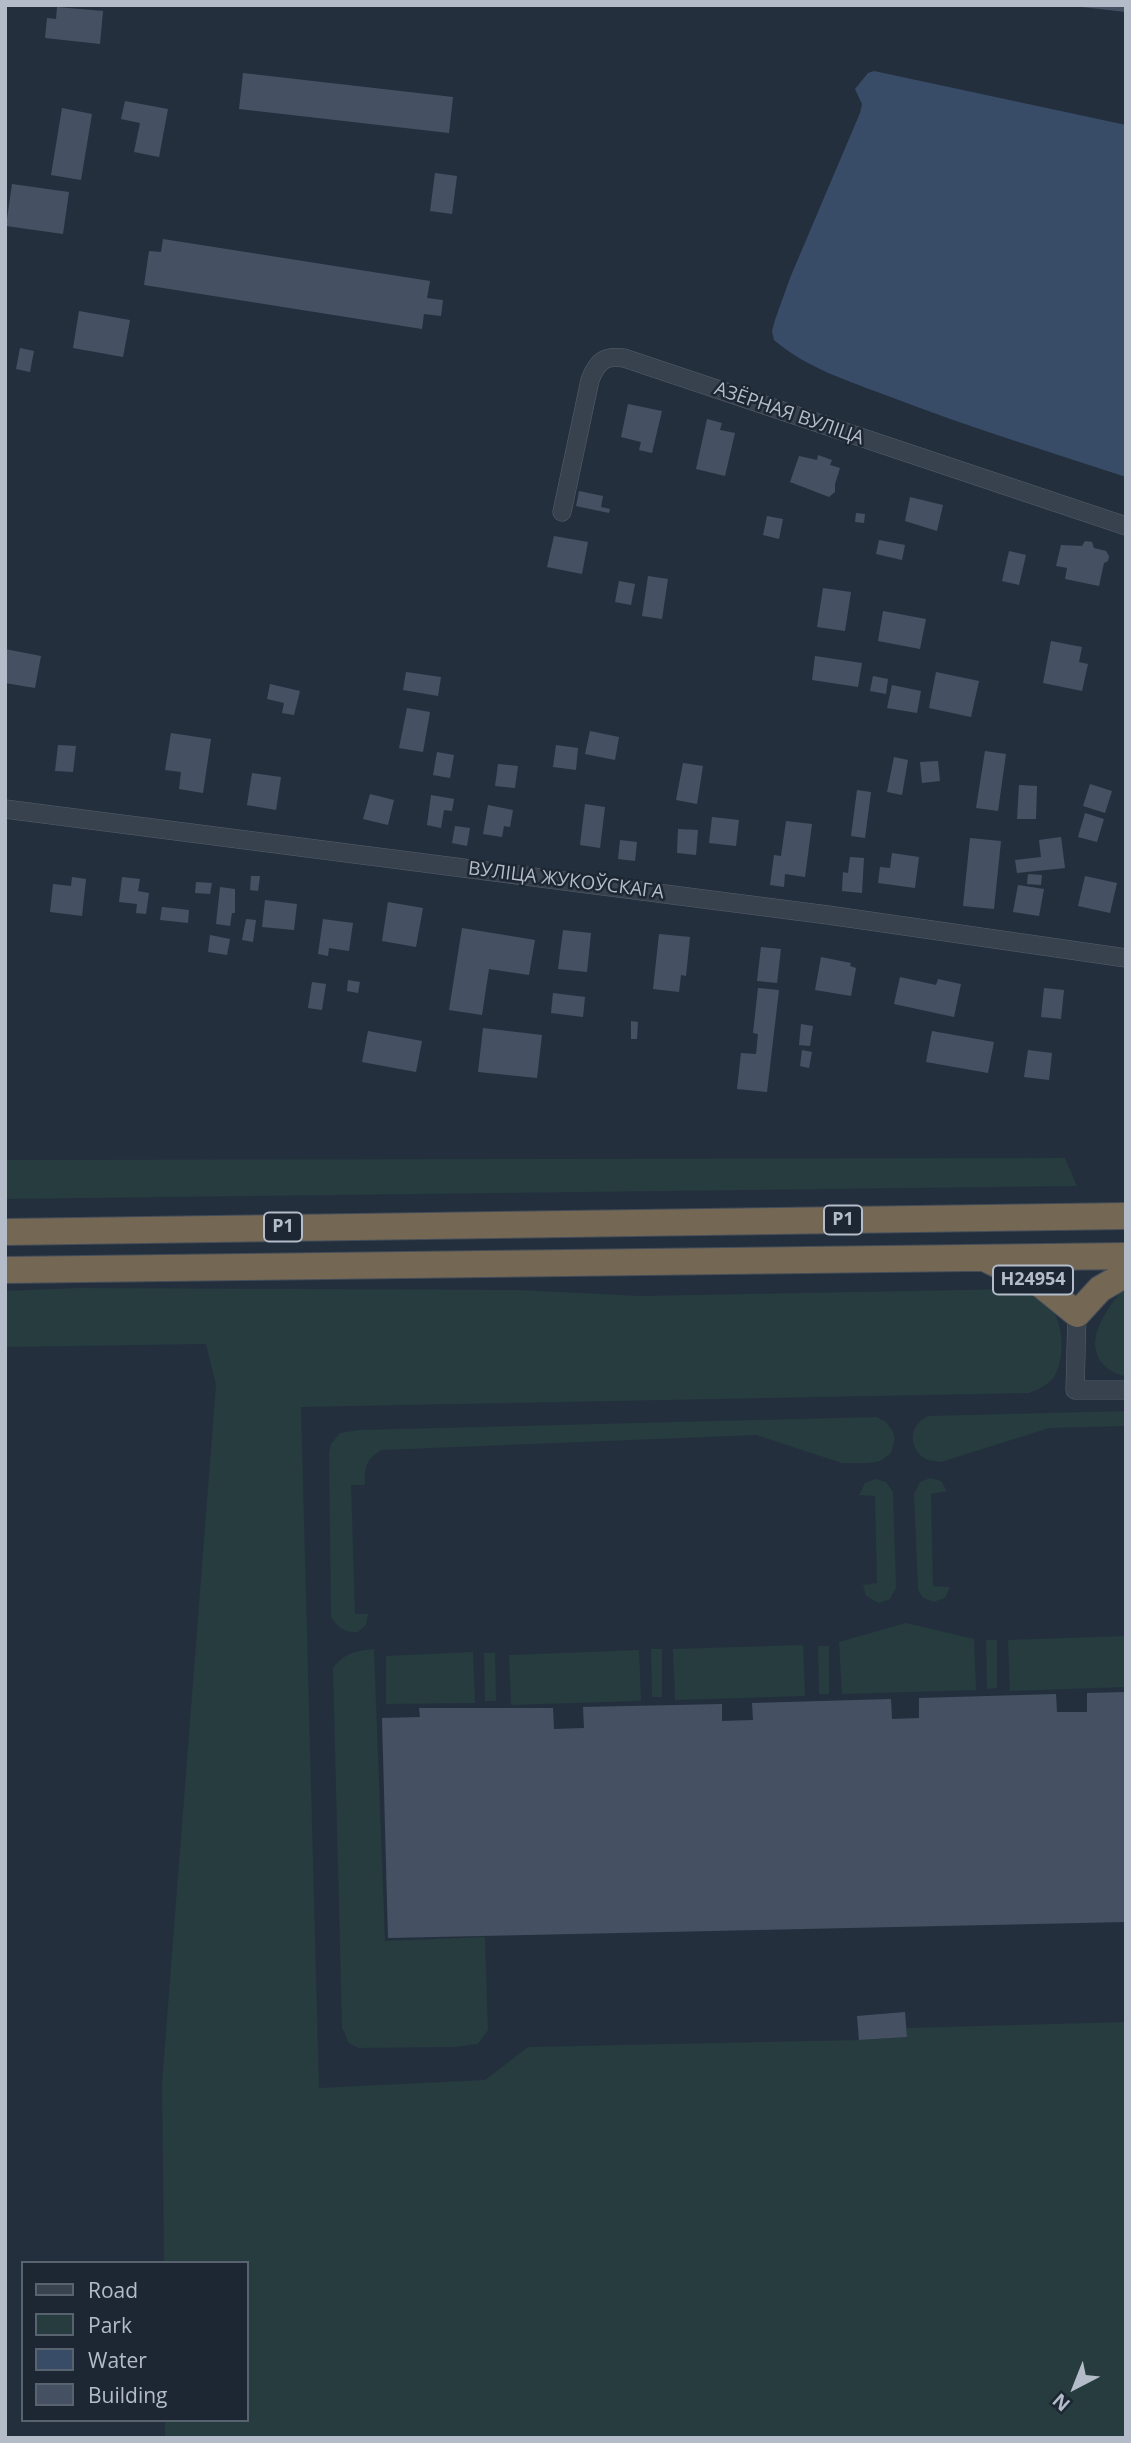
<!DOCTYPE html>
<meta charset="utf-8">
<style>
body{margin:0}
#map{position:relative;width:1131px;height:2443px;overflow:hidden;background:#242f3e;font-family:"Open Sans",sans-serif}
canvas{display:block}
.frame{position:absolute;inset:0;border:7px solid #b4bcc9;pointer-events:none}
.legend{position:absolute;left:21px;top:2261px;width:228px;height:161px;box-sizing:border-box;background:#1d2633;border:2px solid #59626f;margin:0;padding:9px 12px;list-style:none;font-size:21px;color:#b4bcc9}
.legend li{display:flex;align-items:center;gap:14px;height:35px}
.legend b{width:35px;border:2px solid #59626f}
.north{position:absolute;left:1040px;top:2352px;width:70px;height:70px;-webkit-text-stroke:5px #1d2633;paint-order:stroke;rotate:222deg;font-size:19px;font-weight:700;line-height:28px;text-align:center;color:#b4bcc9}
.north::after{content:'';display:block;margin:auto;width:24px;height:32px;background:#b4bcc9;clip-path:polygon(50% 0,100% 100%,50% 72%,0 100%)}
</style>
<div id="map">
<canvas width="1131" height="2443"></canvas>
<div class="frame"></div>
<ul class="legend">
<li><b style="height:9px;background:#38414e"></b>Road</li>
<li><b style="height:19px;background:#263c3f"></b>Park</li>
<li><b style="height:19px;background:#394c67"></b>Water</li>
<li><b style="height:19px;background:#455162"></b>Building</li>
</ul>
<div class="north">N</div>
</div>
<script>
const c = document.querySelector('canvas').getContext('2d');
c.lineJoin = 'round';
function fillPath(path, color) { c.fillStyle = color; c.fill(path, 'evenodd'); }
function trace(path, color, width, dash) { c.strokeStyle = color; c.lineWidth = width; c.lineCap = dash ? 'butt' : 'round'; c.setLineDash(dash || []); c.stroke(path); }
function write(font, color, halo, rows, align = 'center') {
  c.font = font + ' "Open Sans",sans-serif'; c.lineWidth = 5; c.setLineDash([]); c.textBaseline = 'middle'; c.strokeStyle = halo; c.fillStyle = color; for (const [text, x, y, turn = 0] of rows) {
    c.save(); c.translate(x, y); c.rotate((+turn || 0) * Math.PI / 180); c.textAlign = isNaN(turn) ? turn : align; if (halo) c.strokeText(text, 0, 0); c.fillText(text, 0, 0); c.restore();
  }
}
fillPath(new Path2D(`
 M1065 1158 1077 1186 5 1199V1160Z
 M78 1288 518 1290 641 1296 1016 1289C1029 1293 1041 1298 1050 1307 1064 1322 1065 1358 1055 1375 1049 1385 1039 1389 1029 1393L301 1407 319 2088 485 2080 528 2047 859 2040 907 2037 906 2028 1126 2022V2438H165V2420H247V2263H164L162 2083 216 1385 206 1344 5 1347V1291Z
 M1123 1289H1126V1377C1119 1374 1111 1372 1106 1367 1080 1344 1107 1309 1123 1289Z
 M1126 1411V1426L1049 1428 941 1462C935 1461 928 1461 924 1458 907 1446 910 1424 928 1416Z
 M876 1417 885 1421 892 1430 895 1438 891 1453 880 1461 869 1463H842L756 1435 382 1450C366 1458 364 1468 365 1485H351L355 1614H368L366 1625 358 1632C345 1633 338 1628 331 1617L329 1454 331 1444 340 1433 359 1430Z
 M930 1478 941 1481 947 1491 931 1494 933 1586 950 1587 945 1598 934 1602 923 1598 918 1590 914 1494 920 1482Z
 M875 1479 886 1482 893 1492 896 1588 890 1599 879 1603 866 1596 863 1585 877 1583 875 1496 859 1495 865 1483Z
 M906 1623 974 1639 976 1690 842 1694 839 1642Z
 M1126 1636V1687L1010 1691 1008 1640Z
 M986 1640H997V1688L987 1689Z
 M803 1645 805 1696 675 1700 673 1649Z
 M818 1646H829V1694H819Z
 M374 1649 385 1941 485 1937 488 2030 478 2044 454 2047 358 2048 349 2043 342 2028 333 1668C345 1653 355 1651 374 1649Z
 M651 1649H662V1697H652Z
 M639 1650 641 1701 511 1705 509 1655Z
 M473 1652 475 1703 386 1704V1656Z
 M484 1653H495L496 1701H485Z`), '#263c3f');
fillPath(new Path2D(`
 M874 71 1126 125V477C1046 451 966 426 888 396 849 381 806 368 774 340L772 331 775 320 790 278 860 113 862 104 855 89 868 73Z`), '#394c67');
fillPath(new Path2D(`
 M1082 5H1126V12L1082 7Z
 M57 7 103 11 100 44 45 38 47 18 56 19Z
 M243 73 453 97 449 133 239 109Z
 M125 101 168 109 159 157 134 152 140 123 121 119Z
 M62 108 92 114 81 180 51 175Z
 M435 173 457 176 452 214 430 211Z
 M12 184 69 192 63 234 6 226Z
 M163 239 430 281 427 298 443 300 441 316 424 314 422 329 144 285 149 251 161 252Z
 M79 311 130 320 123 357 73 348Z
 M20 348 34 351 30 372 16 369Z
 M628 404 662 411 652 453 639 450 641 442 621 437Z
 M707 419 722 423 720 430 735 433 725 476 696 469Z
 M818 455 832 460 830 465 840 468 835 484V492L829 497 790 482 799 456 817 460Z
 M579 491 603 496 601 507 610 509 609 513 576 506Z
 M910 497 943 505 937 531 905 521Z
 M856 513 865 514 864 523 855 522Z
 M767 516 783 519 779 539 763 535Z
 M554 536 588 542 582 574 547 567Z
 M879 540 905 545 902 560 876 554Z
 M1085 541 1092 542 1094 548 1106 551 1109 556 1108 561 1104 563 1099 586 1065 579 1067 568 1056 566 1061 545 1082 546Z
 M1009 551 1026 555 1019 585 1002 581Z
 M648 576 668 579 662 619 642 616Z
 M619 581 635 584 631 605 615 602Z
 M823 588 851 592 845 631 817 627Z
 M883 611 926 619 920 649 878 641Z
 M1051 641 1082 647 1079 662 1088 664 1082 691 1043 683Z
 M5 649 41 656 35 688 5 683Z
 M815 656 862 663 858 687 812 680Z
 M406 672 441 677 438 696 403 690Z
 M936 672 979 681 971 717 929 708Z
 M873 676 888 679 886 694 870 691Z
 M270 684 300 691 294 715 282 713 284 703 267 699Z
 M892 685 921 691 917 713 887 708Z
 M407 708 430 712 423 752 399 748Z
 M590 731 619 737 615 760 585 754Z
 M171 733 211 739 203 793 179 789 181 772 165 770Z
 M58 745 76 746 73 772 55 771Z
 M556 745 578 748 576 770 553 767Z
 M985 751 1006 754 998 811 976 808Z
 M437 752 454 755 450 778 433 775Z
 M894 757 908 760 902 795 887 792Z
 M938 761 940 781 922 783 920 762Z
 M683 763 703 766 697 804 676 800Z
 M498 764 518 766 515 788 495 786Z
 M252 773 281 777 276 810 247 805Z
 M1090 784 1112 791 1105 813 1083 806Z
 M1019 785 1037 786 1036 819H1017Z
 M857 790 871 792 865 838 851 836Z
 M370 794 394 800 388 825 363 819Z
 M431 795 454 799 452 811 444 810 441 828 427 825Z
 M585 804 605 807 600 848 580 845Z
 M488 805 513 810 510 827 504 826 502 837 483 834Z
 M1085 813 1104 819 1097 842 1078 837Z
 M712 817 739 820 736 846 709 843Z
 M786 821 812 824 805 877 785 874 784 887 770 885 774 855 781 856Z
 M455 826 470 828 467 846 452 843Z
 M678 829 698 830 696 855 677 853Z
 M1061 837 1065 868 1017 873 1015 860 1041 857 1039 840Z
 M970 838 1001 841 994 909 963 906Z
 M620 840 637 842 635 861 618 859Z
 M892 853 919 857 915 888 878 883 880 867 890 868Z
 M850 857 864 858 862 893 842 891 843 872 848 873Z
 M1028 874 1042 875 1041 885 1027 884Z
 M251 876H260L258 891 250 890Z
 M1085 876 1117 883 1110 913 1078 906Z
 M72 877 86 879 82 916 50 912 53 884 71 886Z
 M122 877 140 879 138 891 149 893 146 914 136 913 137 904 119 902Z
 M196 882 212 883 210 894 195 893Z
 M1018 885 1044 889 1039 916 1013 912Z
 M220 887 235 889V913H232L230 926 216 924Z
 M265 900 297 904 294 930 262 927Z
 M388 902 423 908 416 947 382 941Z
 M162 907 189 910 188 923 160 920Z
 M246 919 256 920 253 942 242 940Z
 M323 919 353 923 349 951 329 948 328 956 318 954Z
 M462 928 535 940 529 975 489 969 482 1015 449 1010Z
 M563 930 591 933 587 972 558 969Z
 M659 934 690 937 686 976 681 975 679 992 653 989Z
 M210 935 230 939 227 955 208 952Z
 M761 947 781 949 777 983 757 981Z
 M821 957 851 963 850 966 856 968 851 996 815 990Z
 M900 977 936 985 938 979 961 984 954 1017 894 1004Z
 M348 980 360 982 358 993 347 991Z
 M312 982 326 984 322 1010 308 1008Z
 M758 988 779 990 767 1092 737 1089 741 1053 756 1054 758 1034 753 1033Z
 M1044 988 1064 990 1061 1019 1041 1017Z
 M553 993 585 997 583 1017 551 1013Z
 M631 1021 638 1022 637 1039H631Z
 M801 1024 813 1026 810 1046 799 1045Z
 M483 1028 542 1035 537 1078 478 1072Z
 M368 1031 422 1041 416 1072 362 1062Z
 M932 1031 994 1042 988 1073 926 1062Z
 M802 1050 812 1052 809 1068 800 1066Z
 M1028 1050 1052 1053 1049 1080 1024 1077Z
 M1126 1692V1922L388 1938 382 1718 420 1717 419 1708H553L554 1729 584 1728 583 1707 722 1704V1721L753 1720 752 1703 891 1699 892 1719 919 1718V1698L1056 1694 1057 1712H1087V1693Z
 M905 2012 907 2037 859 2040 857 2016Z`), '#455162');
const minor = new Path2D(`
 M562 512 590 380C597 362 604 355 624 358L1126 526
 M5 809 828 915 1126 958
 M1077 1314 1075 1390H1126`);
const highway = new Path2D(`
 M5 1232 1126 1216
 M990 1261 1040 1284 1077 1314 1100 1289 1126 1274
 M5 1270 1126 1256`);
trace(minor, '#565f6c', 19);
trace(highway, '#434c59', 28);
trace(minor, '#38414e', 18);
trace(highway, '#746855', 26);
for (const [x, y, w] of [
 [843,1220,38],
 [283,1227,38],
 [1033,1280,80]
]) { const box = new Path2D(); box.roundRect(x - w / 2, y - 14.5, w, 29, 5); c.fillStyle = '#1d2633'; c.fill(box); trace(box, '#b4bcc9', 2); }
write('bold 18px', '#b4bcc9', null, [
 ["Р1",843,1220],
 ["Р1",283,1227],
 ["Н24954",1033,1280]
]);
write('19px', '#b4bcc9', '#1d2633', [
 ["АЗЁРНАЯ ВУЛІЦА",789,414,19],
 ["ВУЛІЦА ЖУКОЎСКАГА",566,881,7]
]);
</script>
